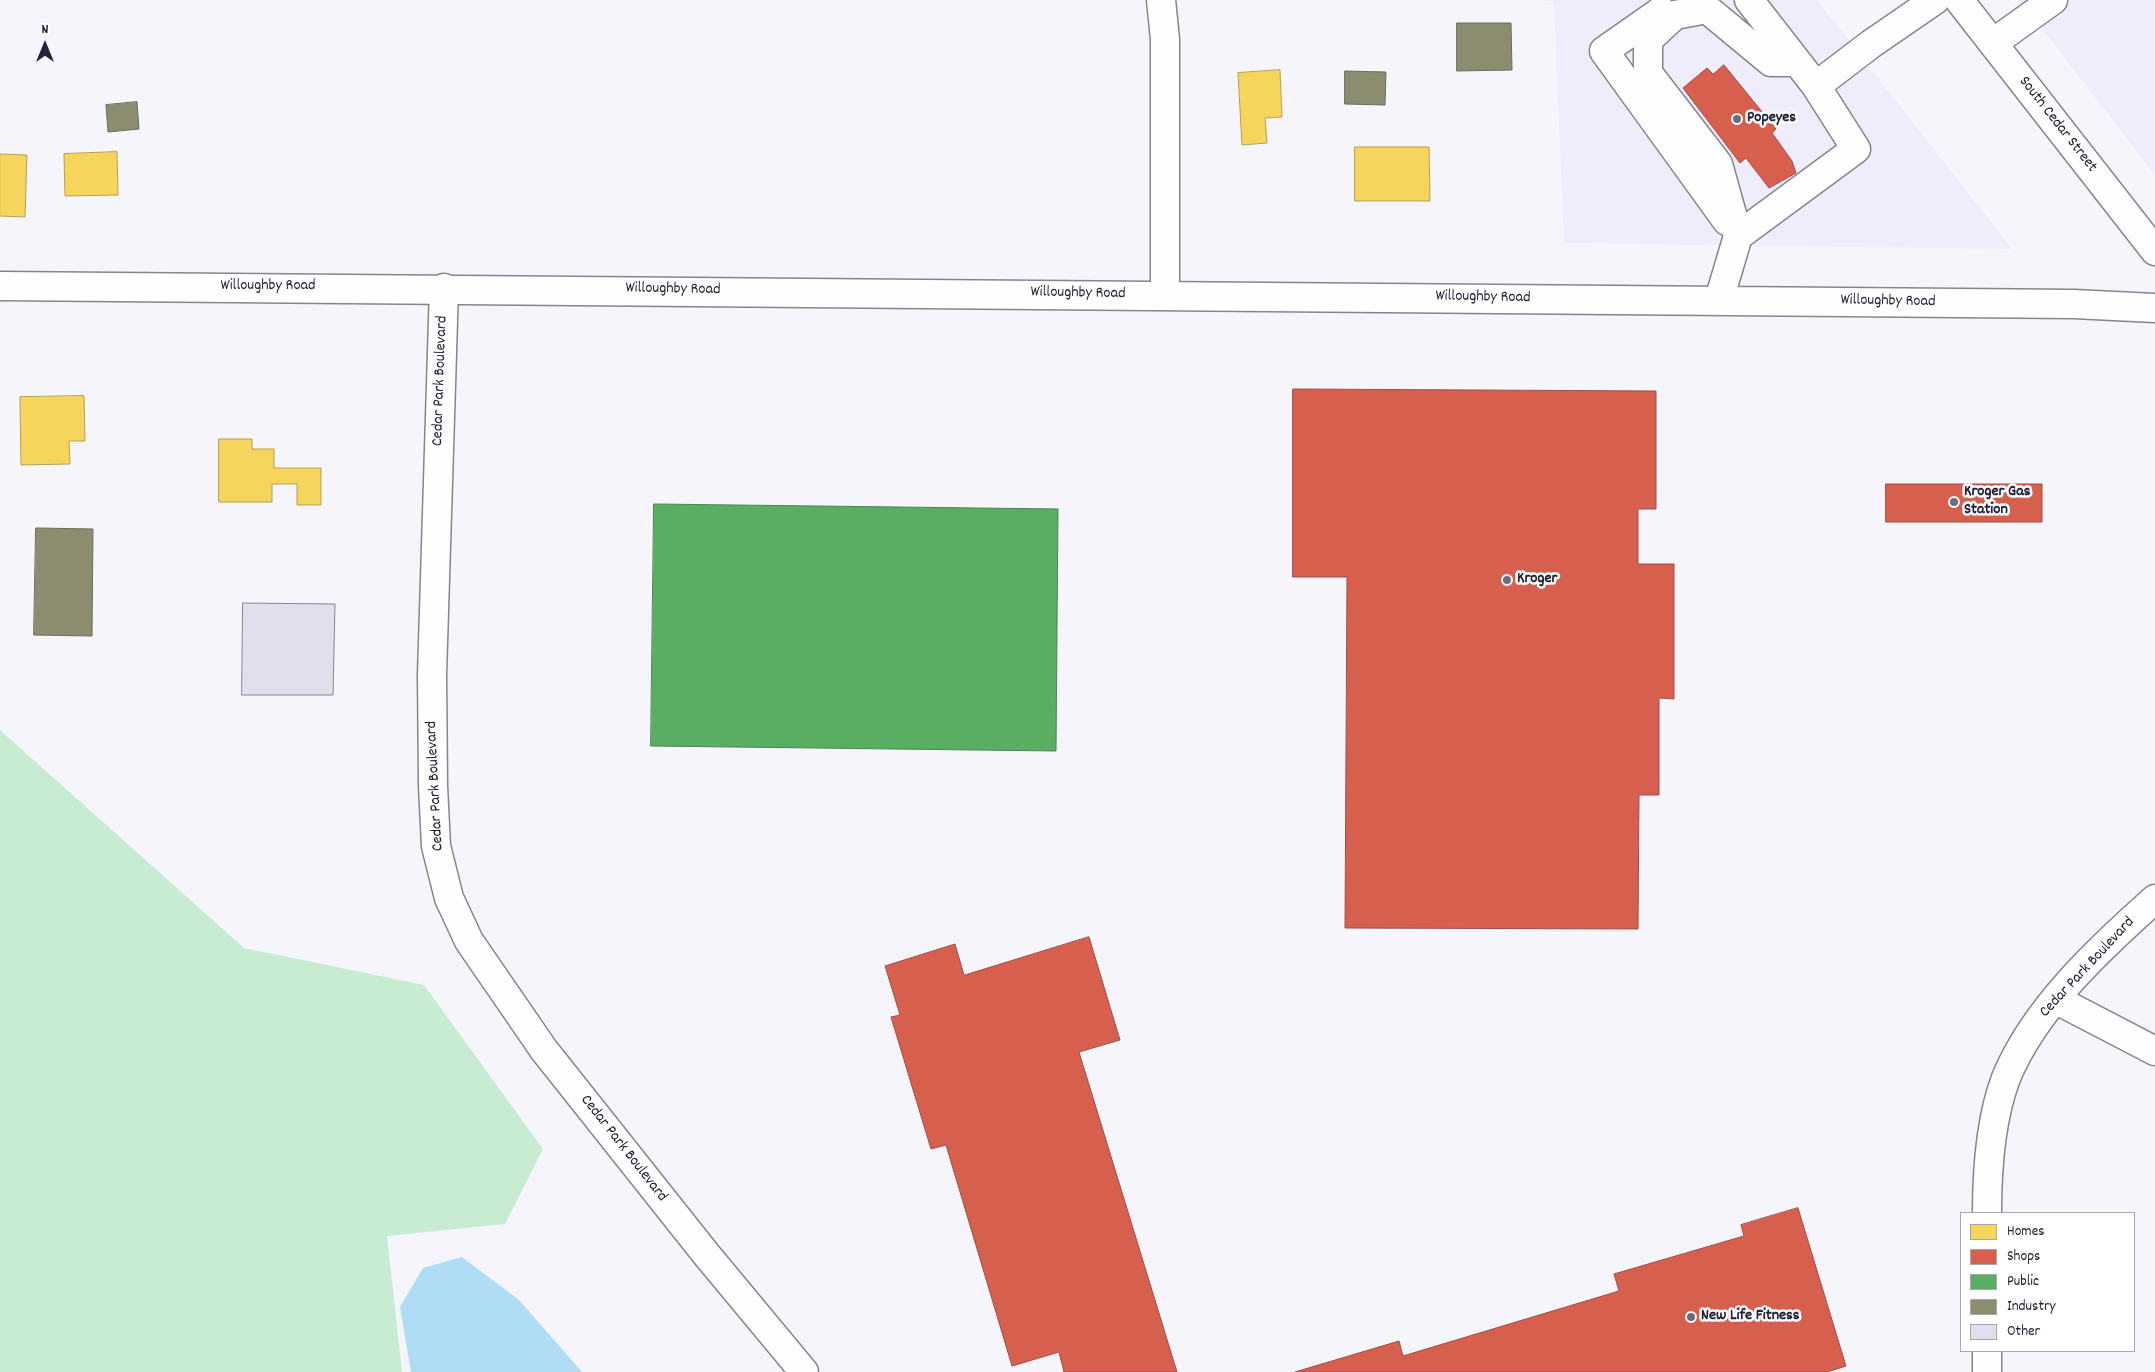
<!DOCTYPE html>
<style>
body{margin:0}
#map{position:relative;width:2155px;height:1372px;overflow:hidden;background:#f6f5fb;font-family:Dekko,sans-serif}
canvas{display:block}
.legend{position:absolute;left:1960px;top:1212px;width:175px;height:140px;box-sizing:border-box;background:#fff;border:1px solid #a7a7b1;margin:0;padding:6px 9px;list-style:none;font-size:15px;color:#22223b}
.legend li{display:flex;align-items:center;gap:10px;height:25px}
.legend b{width:25px;border:1px solid #a7a7b1}
.north{position:absolute;left:20px;top:20px;width:50px;height:50px;-webkit-text-stroke:4px #fff;paint-order:stroke;rotate:0deg;font-size:14px;font-weight:700;line-height:20px;text-align:center;color:#22223b}
.north::after{content:'';display:block;margin:auto;width:18px;height:22px;background:#22223b;clip-path:polygon(50% 0,100% 100%,50% 72%,0 100%)}
</style>
<div id="map">
<canvas width="2155" height="1372"></canvas>
<ul class="legend">
<li><b style="height:14px;background:#f6d55c"></b>Homes</li>
<li><b style="height:14px;background:#d6604d"></b>Shops</li>
<li><b style="height:14px;background:#5aae61"></b>Public</li>
<li><b style="height:14px;background:#8c8c6e"></b>Industry</li>
<li><b style="height:14px;background:#e2dfec"></b>Other</li>
</ul>
<div class="north">N</div>
</div>
<script>
const c = document.querySelector('canvas').getContext('2d');
c.lineJoin = 'round';
function fillPath(path, color) { c.fillStyle = color; c.fill(path, 'evenodd'); }
function trace(path, color, width, dash) { c.strokeStyle = color; c.lineWidth = width; c.lineCap = dash ? 'butt' : 'round'; c.setLineDash(dash || []); c.stroke(path); }
function write(font, color, halo, rows, align = 'center') {
  c.font = font + ' Dekko,sans-serif'; c.lineWidth = 5; c.setLineDash([]); c.textBaseline = 'middle'; c.strokeStyle = halo; c.fillStyle = color; for (const [text, x, y, turn = 0] of rows) {
    c.save(); c.translate(x, y); c.rotate((+turn || 0) * Math.PI / 180); c.textAlign = isNaN(turn) ? turn : align; if (halo) c.strokeText(text, 0, 0); c.fillText(text, 0, 0); c.restore();
  }
}
fillPath(new Path2D(`
 M1539 0H1817L2012 249 1564 243 1554 2Z
 M2020 0H2155V175Z`), '#efecfb');
fillPath(new Path2D(`
 M0 730 244 948 424 985 543 1149 505 1224 387 1236 402 1372H0Z`), '#c7ecd2');
fillPath(new Path2D(`
 M462 1257 519 1300 582 1372H411L400 1307 423 1268Z`), '#afddf5');
const homes = new Path2D(`
 M1280 70 1282 117 1265 118 1267 143 1242 145 1238 73Z
 M1355 147H1429L1430 201H1355Z
 M117 152 118 195 65 196 64 154Z
 M0 154 27 155 25 217 0 216Z
 M84 396 85 441H69L70 464 21 465 20 397Z
 M219 439H252V449H274V468H321V505H297V484H272V502H219Z`);
fillPath(homes, '#f6d55c');
trace(homes, '#b69f52', 1);
const shops = new Path2D(`
 M1724 65 1776 129 1772 133 1792 161 1796 173 1769 188 1746 158 1740 163 1683 88 1707 68 1713 74Z
 M1293 389 1656 391V509H1638V564H1674V699L1659 698V795H1639L1638 929 1345 928 1347 577H1293Z
 M1886 484H2042V522H1886Z
 M1089 937 1120 1040 1079 1052 1177 1372H1064L1059 1352 1012 1366 946 1145 931 1149 891 1017 900 1015 885 966 955 944 964 975Z
 M1798 1208 1846 1366 1827 1372H1295L1399 1341 1403 1356 1619 1291 1614 1274 1744 1236 1741 1225Z`);
fillPath(shops, '#d6604d');
trace(shops, '#a04d48', 1);
const public = new Path2D(`
 M654 504 1058 509 1056 751 651 746Z`);
fillPath(public, '#5aae61');
trace(public, '#498456', 1);
const industry = new Path2D(`
 M1457 23H1511L1512 70 1457 71Z
 M1345 71 1386 72 1385 105 1345 104Z
 M137 102 139 129 108 132 106 105Z
 M36 528 93 529 92 636 34 635Z`);
fillPath(industry, '#8c8c6e');
trace(industry, '#6c6c5f', 1);
const building = new Path2D(`
 M243 603 335 604 333 695H242Z`);
fillPath(building, '#e2dfec');
trace(building, '#86858d', 1);
const minor = new Path2D(`
 M1161 0 1165 39V295
 M1661 11 1604 51 1727 221
 M1993 43 2053 0
 M1816 86 1871 44 1935 0
 M1738 236 1856 149 1816 86 1749 0
 M0 286 2074 304 2155 308
 M444 288 432 675 433 786 436 846 449 898 469 941 544 1050 706 1254 804 1372
 M1719 300 1738 236 1718 164 1648 73V40L1675 15 1707 9 1771 62H1797
 M2055 999 2155 1051
 M1987 1213C1987 1169 1990 1120 2006 1078 2034 1009 2100 948 2155 899
 M1987 1372V1351`);
const major = new Path2D(`
 M1959 0 2155 251`);
trace(minor, '#86858d', 31);
trace(major, '#86858d', 31);
trace(minor, '#fefefe', 28);
trace(major, '#fefefe', 28);
for (const [x, y, r, color] of [
 [1737,119,5,"#6c6c7e"],
 [1954,502,5,"#6c6c7e"],
 [1507,580,5,"#6c6c7e"],
 [1691,1317,5,"#6c6c7e"]
]) { const dot = new Path2D(); dot.arc(x, y, r, 0, 2 * Math.PI); c.fillStyle = color; c.fill(dot); trace(dot, '#fff', 2); }
write('bold 16px', '#22223b', '#fff', [
 ["Popeyes",1747,119],
 ["Kroger Gas",1964,493],
 ["Station",1964,511],
 ["Kroger",1517,580],
 ["New Life Fitness",1701,1317]
], 'left');
write('16px', '#22223b', '#fff', [
 ["South Cedar Street",2057,125,52],
 ["Willoughby Road",268,287],
 ["Willoughby Road",673,290,1],
 ["Willoughby Road",1078,294,1],
 ["Willoughby Road",1483,298,1],
 ["Willoughby Road",1888,302,1],
 ["Cedar Park Boulevard",441,381,-88],
 ["Cedar Park Boulevard",436,786,-93],
 ["Cedar Park Boulevard",2088,968,-47],
 ["Cedar Park Boulevard",623,1149,52]
]);
</script>
